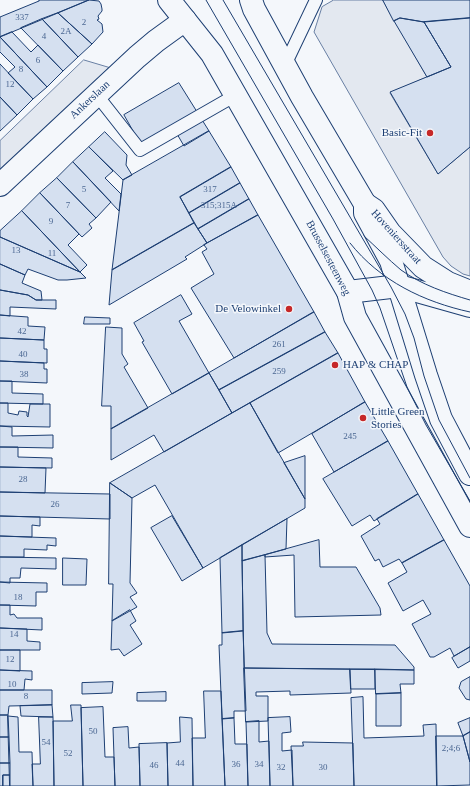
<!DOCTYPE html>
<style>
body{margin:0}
canvas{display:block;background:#f4f7fb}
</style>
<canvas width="470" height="786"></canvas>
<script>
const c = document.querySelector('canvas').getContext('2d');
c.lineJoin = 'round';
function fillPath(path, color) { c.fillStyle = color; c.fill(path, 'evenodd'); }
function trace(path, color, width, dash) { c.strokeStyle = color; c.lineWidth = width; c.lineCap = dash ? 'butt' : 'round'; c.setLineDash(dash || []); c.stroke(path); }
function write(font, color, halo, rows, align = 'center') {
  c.font = font + ' "Times New Roman",serif'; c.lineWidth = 3; c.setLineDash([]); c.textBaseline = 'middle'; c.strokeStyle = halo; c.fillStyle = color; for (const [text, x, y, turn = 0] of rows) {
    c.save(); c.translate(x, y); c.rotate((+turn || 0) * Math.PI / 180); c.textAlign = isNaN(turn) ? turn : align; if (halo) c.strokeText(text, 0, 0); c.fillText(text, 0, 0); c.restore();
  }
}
const parking = new Path2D(`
 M334 0H383L427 77 390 93 438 174 470 147V276L463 274 451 266 443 257 314 32 322 7Z
 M84 60 111 68 0 173V141Z`);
fillPath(parking, '#e3e8f0');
trace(parking, '#687fa3', 1);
const building = new Path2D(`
 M39 0H89L0 37V17L39 1Z
 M89 0 99 1 101 4 102 9V11L98 16 99 19 97 20 102 24 103 32 92 44 58 13Z
 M383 0H470V18L424 22 400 18 394 21Z
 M58 13 92 44 78 57 42 19Z
 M400 18 424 22 451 67 427 77 394 21Z
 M470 18V147L438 174 390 92 451 67 424 22Z
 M42 19 78 57 63 71 21 28Z
 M12 32 31 52 38 45 63 71 47 87 0 37Z
 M0 37 47 87 33 99 8 73 15 67 0 52Z
 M0 64 33 99 17 115 0 97Z
 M179 83 209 131 184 146 173 127 141 145 124 115Z
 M0 97 17 115 0 131Z
 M209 131 231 167 180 197 194 223 112 270 123 180Z
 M105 132 127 155 126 165 132 175 123 180 89 147Z
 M89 147 113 171 105 178 121 194 119 211 73 162Z
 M73 162 111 202 96 218 57 178Z
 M231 167 240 183 189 213 180 197Z
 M57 178 96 218 89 224 92 228 82 237 40 193Z
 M240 183 249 199 198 229 189 213Z
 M40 193 79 234 68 245 87 265 80 272 22 211Z
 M249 199 258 215 207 243 198 229Z
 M22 211 80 272 0 237V231Z
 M258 215 314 312 234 358 191 288 214 274 202 252 207 249 204 245Z
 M194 223 207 243 185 257 187 259 109 305 112 270Z
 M0 237 80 272 86 278 67 280H58L28 269 25 275 0 264Z
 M0 264 25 275 22 283 41 291 42 300H36L28 295 0 290Z
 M0 290 28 295 36 300H56V309L10 307V316L0 315Z
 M181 295 192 314 179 321 209 373 172 394 142 342 144 341 134 323Z
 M314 312 325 332 219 390 209 373Z
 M0 315 28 317V326L45 327 44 340 0 338Z
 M85 317 110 318V324H84Z
 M106 327 122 328V354L128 364 124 367 148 408 111 429V406H102Z
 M325 332 338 353 232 413 219 390Z
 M0 338 44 340V349H47V363L0 361Z
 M338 353 365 402 278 453 250 403Z
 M0 361 44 363V369H47V383L0 381Z
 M209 373 232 413 164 452 154 435 111 460V429Z
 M0 381H12V393L43 394V404L0 403Z
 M365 402 388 441 334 472 312 434Z
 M0 403H8V413L18 415 19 411 27 412V416L28 417 30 404H50V427L0 426Z
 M250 403 305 499V508L203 568 155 485 132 498 110 483Z
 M0 426 12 427V436L53 435V448L0 447Z
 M388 441 418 494 374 521 370 515 352 526 323 479Z
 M0 447H18V457L52 458V468L0 467Z
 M305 456V499L284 463Z
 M0 467 46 468 45 493 0 492Z
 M110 483 132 498 130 583 137 593 130 597 137 607 112 621 113 584H109Z
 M0 492 110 494V519L0 516Z
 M418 494 444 540 402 563 399 559 383 567 379 559 375 561 361 536 380 524 377 519Z
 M0 516 40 517V526L32 525V537L0 536Z
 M172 516 203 568 182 581 151 528Z
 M287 519 286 549 242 561V545Z
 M0 536 56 538V546L47 545V550L24 549V557H0Z
 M319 540 320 567H356L380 608 381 615 295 617 294 555 265 557V555Z
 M444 540 470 586V647L454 656 450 648 434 657H430L412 624 431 614 423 600 403 611 388 583 407 572 402 563Z
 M242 545 243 631 222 633 220 558Z
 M265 555 267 633 272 644 395 645 414 667V670L244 668 242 561Z
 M0 557 56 558V569L21 568 20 578H10V583L0 582Z
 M63 558 87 559 86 585H63Z
 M0 582 47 583V592H36V606L0 605Z
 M0 605H10V615L14 614 17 618H42V630L0 628Z
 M130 610 136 621 130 625 142 644 124 656 119 649 111 650 112 621Z
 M0 628 27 629V641L40 642V650H0Z
 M243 631 246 711H234V718L222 719 219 645H222V633Z
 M470 647V661L458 668 452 658Z
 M0 650H20V671L0 670Z
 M244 668 350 669 351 693 290 695V691L256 692V696H268V721L246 722Z
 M350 669H375V689H351Z
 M375 669 414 670V684H400L401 693 376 694Z
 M0 670 32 671V680L25 679 24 690H0Z
 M470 677V700L466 699 459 688 461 682Z
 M113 682 112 693 82 694V683Z
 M0 690H52V705L9 706 8 715H0Z
 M204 691H221L225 786H193L192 738H205Z
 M166 692V701H137V693Z
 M401 693V726H376V694Z
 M363 697 364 738 424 736 423 725 436 724 437 786H354L351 698Z
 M52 705 53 717 21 716 20 706Z
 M71 705H81L83 786H54L53 721H72Z
 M103 707 105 757H114L115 786H83L81 708Z
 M0 715H8L9 737H0Z
 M8 716 18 717 19 752H32L33 786H10Z
 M39 717H53L54 786H33L32 764H40Z
 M180 717 192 718 193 786H168L167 743 180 742Z
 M290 717 291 732 282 733V751L292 750 293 786H270L268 718Z
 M234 718 235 744H247L248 786H225L222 719Z
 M470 718V732L463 736 458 723Z
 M259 721V742L269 741 270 786H248L246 722Z
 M128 727 129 748 139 747 140 786H115L113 728Z
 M470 732V762L463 736Z
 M436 736H463L470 762V785L437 786Z
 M0 737H9L10 763H0Z
 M303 742 353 743 354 786H293L291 746H303Z
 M167 743 168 786H140L139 744Z
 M0 763H10V775H3V786H0Z
 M3 775H10V786H3Z`);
fillPath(building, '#d5e0f0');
trace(building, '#1d3f73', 1);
const lane = new Path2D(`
 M285 65 316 0
 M96 94 140 150 236 95`);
const street = new Path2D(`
 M0 185 137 57 156 41 185 20`);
const secondary = new Path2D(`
 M365 204 374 210 390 233 423 267 448 283 470 292
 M348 292 399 286 470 306`);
const primary = new Path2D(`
 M169 0 212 54 348 292 355 317 470 526
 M251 0 254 9 302 97 365 204V213L391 261 426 375 441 419 470 474`);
trace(lane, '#1d3f73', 14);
trace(street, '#1d3f73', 24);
trace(secondary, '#1d3f73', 24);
trace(primary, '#1d3f73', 24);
trace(lane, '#f4f7fb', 12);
trace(street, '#f4f7fb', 22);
trace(secondary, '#f4f7fb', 22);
trace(primary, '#f4f7fb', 22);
trace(new Path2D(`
 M206 0 333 219 372 290 380 308 407 387 426 425 470 501
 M223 0 391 287 405 314 414 338 424 376 439 420 470 478
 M364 236C376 247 388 259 401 270 422 285 446 293 470 300
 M350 243C380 281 424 302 470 312`), '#1d3f73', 1);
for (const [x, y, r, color] of [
 [430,133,4,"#c62828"],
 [289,309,4,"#c62828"],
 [335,365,4,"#c62828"],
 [363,418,4,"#c62828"]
]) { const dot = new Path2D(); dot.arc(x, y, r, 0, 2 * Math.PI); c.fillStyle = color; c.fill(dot); trace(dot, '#f4f7fb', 1.5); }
write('9px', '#4b6792', null, [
 ["337",22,18],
 ["2",84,23],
 ["2A",66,32],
 ["4",44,37],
 ["6",38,61],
 ["8",21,70],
 ["12",10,85],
 ["5",84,190],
 ["317",210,190],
 ["7",68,206],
 ["315;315A",219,206],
 ["9",51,222],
 ["13",16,251],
 ["11",52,254],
 ["42",22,332],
 ["261",279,345],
 ["40",23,355],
 ["259",279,372],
 ["38",24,375],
 ["245",350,437],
 ["28",23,480],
 ["26",55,505],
 ["18",18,598],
 ["14",14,635],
 ["12",10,660],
 ["10",12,685],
 ["8",26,697],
 ["50",93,732],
 ["54",46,743],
 ["2;4;6",451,749],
 ["52",68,754],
 ["44",180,764],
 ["36",236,765],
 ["34",259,765],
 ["46",154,766],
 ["32",281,768],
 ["30",323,768]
]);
write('11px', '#1d3f73', '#f4f7fb', [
 ["Ankerslaan",90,100,-43],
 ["Hoveniersstraat",396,237,48],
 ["Brusselsesteenweg",328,258,62]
]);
write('11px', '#1d3f73', '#f4f7fb', [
 ["Basic-Fit",422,133],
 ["De Velowinkel",281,309],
 ["HAP & CHAP",343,365,"left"],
 ["Little Green",371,412,"left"],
 ["Stories",371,425,"left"]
], 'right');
</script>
